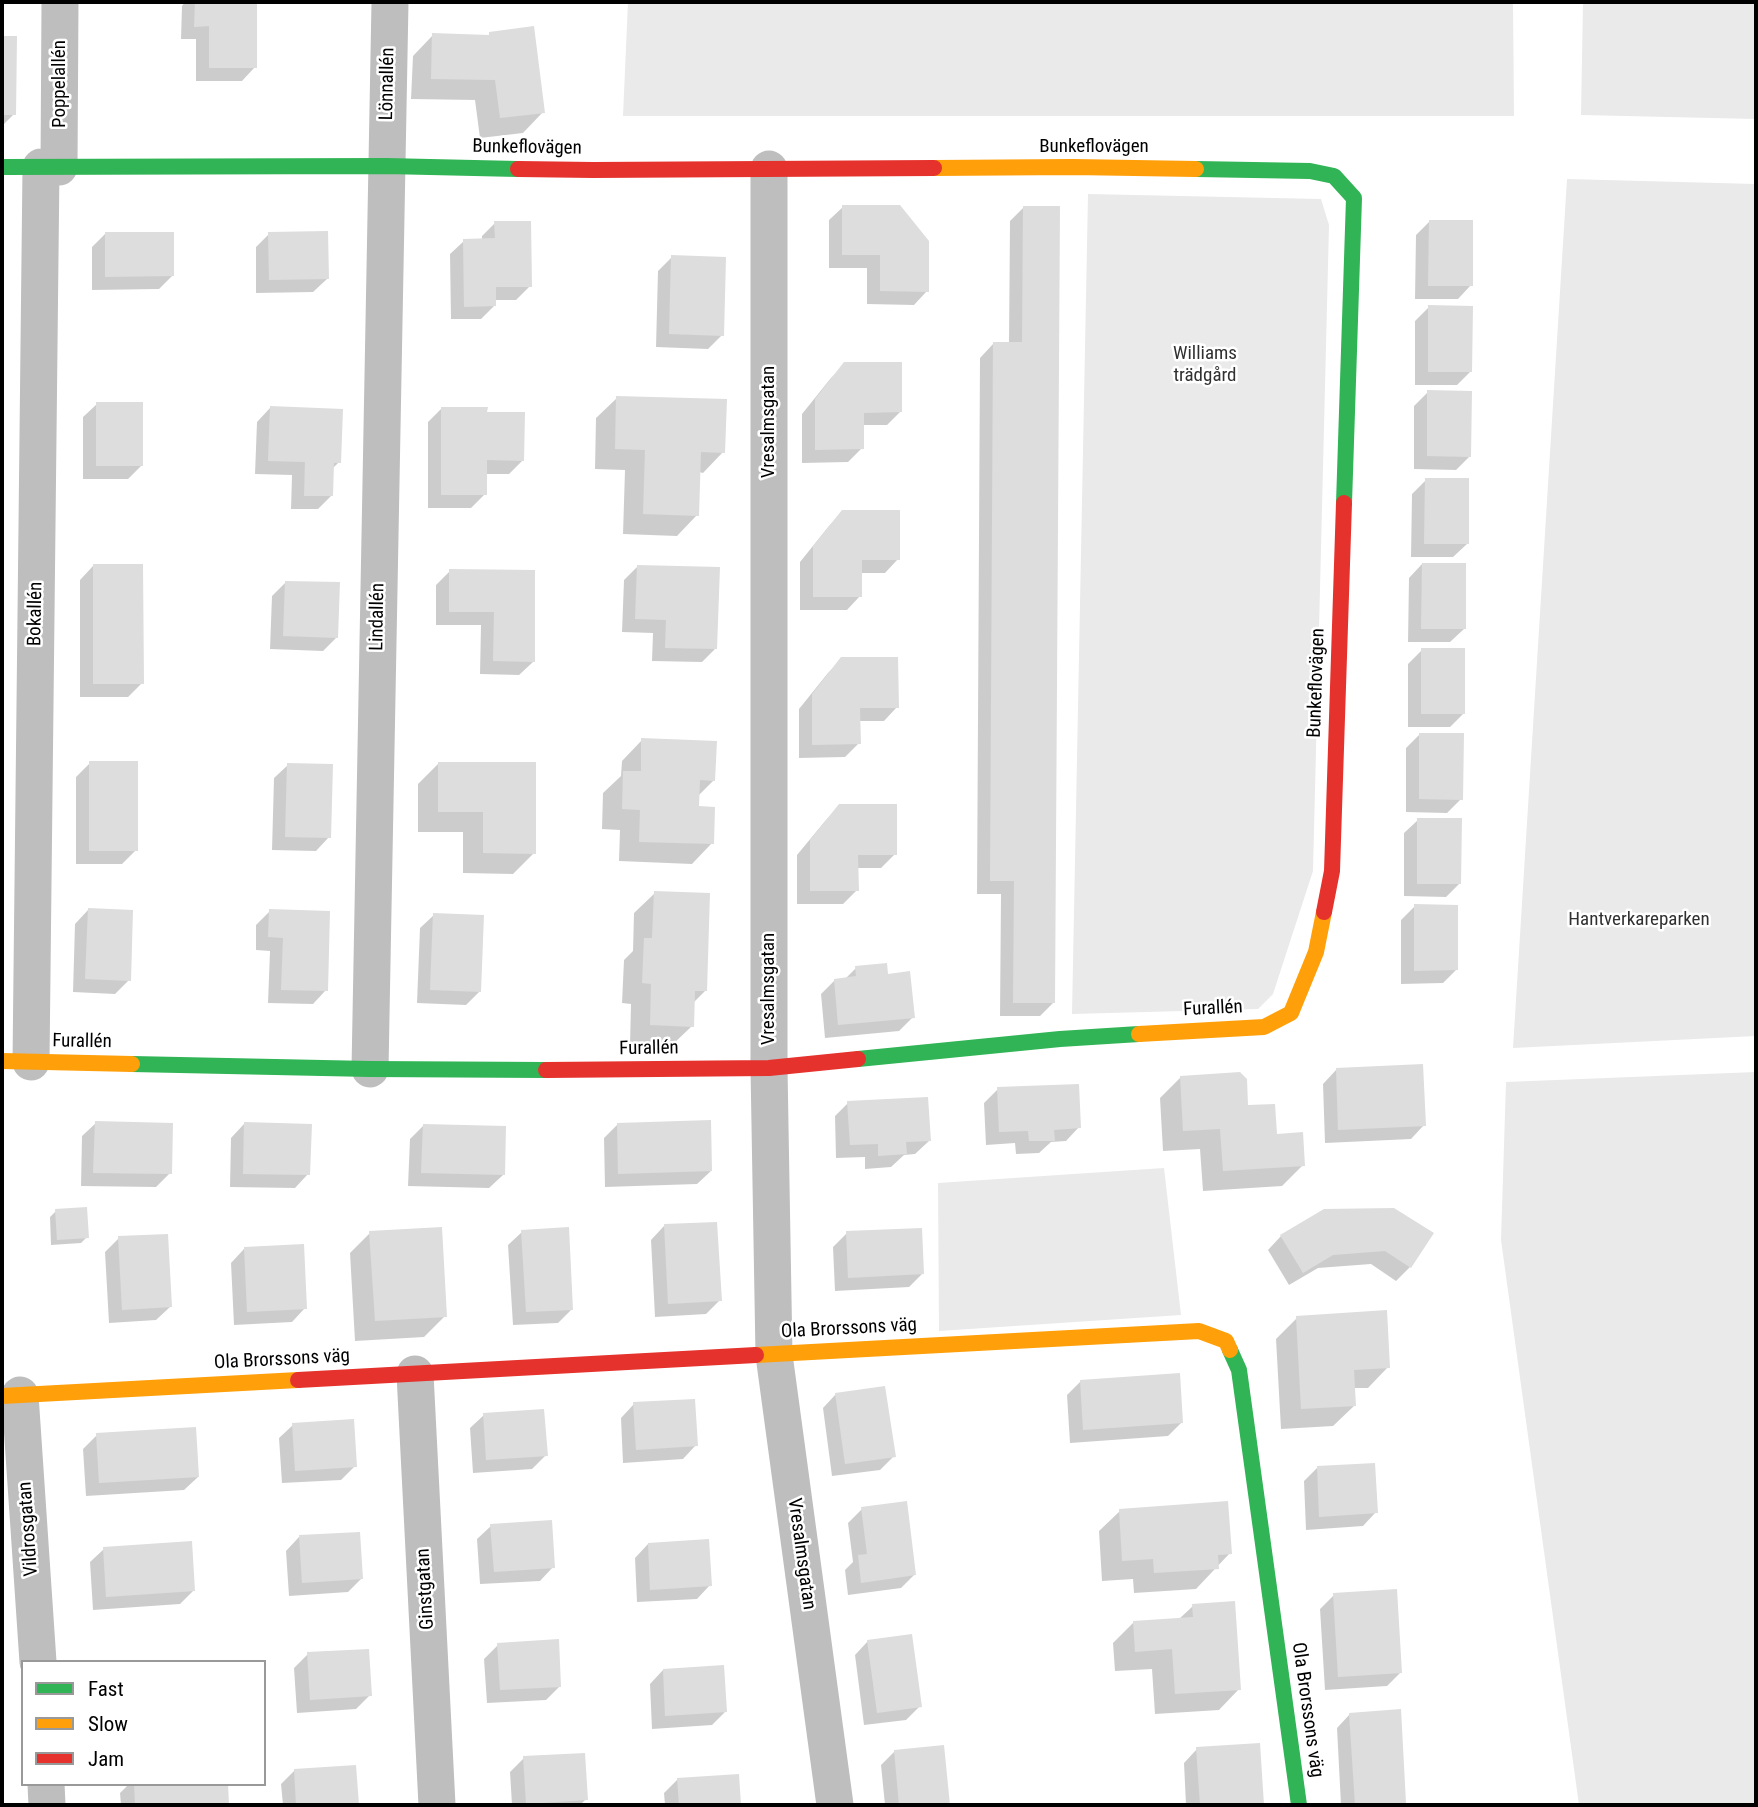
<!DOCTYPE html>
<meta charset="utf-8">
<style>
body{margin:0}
#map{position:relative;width:1758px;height:1807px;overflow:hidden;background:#fff;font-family:"Roboto Condensed",sans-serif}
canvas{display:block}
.frame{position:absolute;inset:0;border:4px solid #000;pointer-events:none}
.legend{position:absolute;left:21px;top:1660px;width:245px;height:126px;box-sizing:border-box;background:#fff;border:2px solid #999;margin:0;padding:9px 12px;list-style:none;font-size:21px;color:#000}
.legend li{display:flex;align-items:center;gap:14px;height:35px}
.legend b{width:35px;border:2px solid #999}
</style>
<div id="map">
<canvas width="1758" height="1807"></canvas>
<div class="frame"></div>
<ul class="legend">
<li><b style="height:9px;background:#30b455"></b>Fast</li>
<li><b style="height:9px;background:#ff9f0a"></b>Slow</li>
<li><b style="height:9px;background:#e5322d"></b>Jam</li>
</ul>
</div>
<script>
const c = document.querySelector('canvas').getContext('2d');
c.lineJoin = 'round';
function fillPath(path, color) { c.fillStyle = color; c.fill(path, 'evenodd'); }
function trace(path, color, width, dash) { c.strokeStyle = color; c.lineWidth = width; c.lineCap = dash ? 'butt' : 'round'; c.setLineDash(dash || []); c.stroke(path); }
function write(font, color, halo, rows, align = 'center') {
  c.font = font + ' "Roboto Condensed",sans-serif'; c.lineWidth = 5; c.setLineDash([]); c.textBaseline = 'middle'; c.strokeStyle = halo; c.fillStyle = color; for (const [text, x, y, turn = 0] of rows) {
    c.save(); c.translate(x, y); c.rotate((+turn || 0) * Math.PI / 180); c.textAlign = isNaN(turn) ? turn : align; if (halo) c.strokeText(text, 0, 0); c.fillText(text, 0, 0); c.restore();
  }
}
fillPath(new Path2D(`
 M628 2H1513L1514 116H623Z
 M1583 2H1756V119L1581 115Z
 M1567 179 1756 184V1036L1513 1048Z
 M1088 194 1321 199 1329 225 1313 871 1273 994 1258 1009 1072 1014Z
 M1756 1072V1805H1579L1501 1240 1506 1082Z
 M1164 1168 1181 1315 939 1331 938 1183Z`), '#eaeaea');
fillPath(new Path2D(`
 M185 2H255V67L242 81H196V39H181L182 6Z
 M490 34 543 112 523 133 480 138 475 100 411 99 413 56 433 35 487 37Z
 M2 38H15L14 114 2 126Z
 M843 207 927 291 914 305 867 304V268H829V220Z
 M1024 207 1053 1003 1040 1016H1000L1001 894H977L980 358 993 344H1009L1010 221Z
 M1429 222 1471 285 1458 299H1415L1416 235Z
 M495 223 530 286 516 300H494V306L481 319H451L450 254 464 241 482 240V236Z
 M105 234 173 275 159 289 92 290V247Z
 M269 234 327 279 313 292 256 293V247Z
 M672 257 722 335 708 349 656 347 658 271Z
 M1429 307 1470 372 1457 385H1415V321Z
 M845 364 900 412 887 425H862V448L848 462 802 463V414L831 378Z
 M1428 392 1470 456 1456 470 1414 469V406Z
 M617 398 723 452 703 473 699 472 697 515 677 536 623 534 625 470 595 469 596 418Z
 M97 404 142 465 128 479H83V417Z
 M270 408 339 462 332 469 331 496 318 509H291L292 475 255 474 257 422Z
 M442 408 523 460 509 474H485V494L471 508H428V422Z
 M1426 480 1467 544 1453 557H1411L1412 494Z
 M843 512 898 559 885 573H860V596L847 610H800V562L829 526Z
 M1422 564 1464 629 1450 642H1408L1409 578Z
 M93 566 142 683 128 697H80V580Z
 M638 566 715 649 702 662 652 661 653 633 622 632 624 580Z
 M450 571H533V662L519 675 480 674 481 625H436V585Z
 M286 582 336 638 323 651 270 649 272 596Z
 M1422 650 1463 714 1450 727H1408V664Z
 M842 659 897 707 884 721H859V743L845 757 799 758V709L828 673Z
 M1420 734 1461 799 1447 813 1406 812V748Z
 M642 740 714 780 698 796 697 807 712 843 692 864 619 861 620 830 602 829 603 793 621 776 622 761Z
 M90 763 136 850 122 864H76V777Z
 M438 764 534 853 513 874 463 873V832H418V784Z
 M288 765 329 837 316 851 272 850 274 778Z
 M840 806 895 854 881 868H857V890L843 904H797V855L826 820Z
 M1418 820 1460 883 1446 897 1404 896V833Z
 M655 893 705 991 693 1003 692 1026 671 1046 630 1045 631 1004 622 1003 624 960 633 951 634 913Z
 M1415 906 1456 970 1443 983 1401 984V920Z
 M88 910 129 980 115 994 73 992 75 924Z
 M270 911 326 990 313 1004 268 1003 270 951 256 950V925Z
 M434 915 480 991 466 1005 417 1003 420 928Z
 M856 968 887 975 913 1017 899 1031 825 1038 821 994 835 980 845 979Z
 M1336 1070 1424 1125 1411 1139 1325 1143 1323 1084Z
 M1181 1077 1247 1107 1303 1165 1282 1186 1203 1191 1200 1149 1163 1151 1160 1098Z
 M998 1089 1079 1127 1066 1141 1051 1142 1039 1153 1016 1154 1015 1143 986 1145 984 1103Z
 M848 1103 929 1141 915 1154 904 1155 891 1167 865 1169V1157L836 1158 835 1116Z
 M96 1123 170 1173 156 1187 81 1186 82 1136Z
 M244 1124 308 1174 295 1188 230 1187 231 1138Z
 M618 1124 711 1171 697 1184 605 1187 604 1138Z
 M423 1126 503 1175 489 1188 408 1186 410 1139Z
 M1393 1209 1410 1267 1396 1281 1371 1264 1318 1268 1289 1285 1268 1250 1281 1236Z
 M56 1211 87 1237 81 1243 51 1245 50 1217Z
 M664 1226 720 1300 706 1314 655 1317 651 1240Z
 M522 1232 572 1309 558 1323 513 1325 508 1245Z
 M370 1233 445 1316 424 1337 355 1341 350 1253Z
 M847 1233 922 1274 909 1287 835 1291 833 1247Z
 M119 1238 170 1307 156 1320 109 1323 105 1252Z
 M244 1249 305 1308 292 1322 234 1325 231 1263Z
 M1297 1318 1388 1367 1368 1388H1353L1354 1406 1333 1426 1281 1429 1276 1339Z
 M1081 1381 1182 1422 1168 1436 1070 1443 1067 1395Z
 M836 1394 894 1456 880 1470 832 1476 823 1408Z
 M634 1404 696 1445 683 1459 623 1463 621 1418Z
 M484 1415 546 1455 532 1469 473 1473 470 1428Z
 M293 1425 355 1466 341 1480 282 1483 279 1438Z
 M97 1435 198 1477 184 1490 86 1496 83 1449Z
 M1317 1468 1376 1512 1363 1526 1306 1530 1304 1481Z
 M862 1509 915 1574 901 1588 848 1595 845 1570 853 1562 848 1523Z
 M1120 1511 1230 1553 1196 1589 1134 1593 1133 1579 1102 1581 1099 1531Z
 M491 1526 553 1567 540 1581 480 1584 477 1539Z
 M299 1537 362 1578 348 1592 289 1596 286 1551Z
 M648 1544 710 1585 697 1599 637 1602 635 1558Z
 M104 1549 193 1591 180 1604 93 1610 90 1562Z
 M1334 1595 1400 1673 1387 1686 1325 1690 1320 1609Z
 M1193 1606 1239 1689 1219 1710 1155 1714 1152 1669 1115 1671 1113 1643 1134 1622 1179 1619Z
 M868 1641 920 1706 906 1720 864 1725 855 1655Z
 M498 1645 560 1686 546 1700 487 1703 484 1659Z
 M308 1654 370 1695 356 1709 297 1713 294 1668Z
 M663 1670 725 1712 712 1725 652 1729 650 1684Z
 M1350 1714 1405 1802 1402 1805H1341L1337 1728Z
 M1258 1745 1262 1805H1186L1184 1763 1197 1749Z
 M943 1747 948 1805H885L881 1765 895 1751Z
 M524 1758 586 1799 580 1805H512L510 1772Z
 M354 1767 357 1805H283L281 1784 295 1770Z
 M737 1776 739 1805H665L664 1793 678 1779Z
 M129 1784H226L228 1805H121L120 1793Z`), '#0003');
fillPath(new Path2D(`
 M195 2H257V68H209V26L194 27Z
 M534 26 545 113 500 118 495 80 431 79 432 33 489 35V32Z
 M2 36H17L16 115H2Z
 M842 205H900L929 241V292L880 291V255H842Z
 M1023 206H1060L1055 1003H1013L1014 881H990L993 342H1022Z
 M1429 220H1473V286H1428Z
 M494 221H531L532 287H496V306L464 307 463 239 495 238Z
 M328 231 329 279 269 280 268 232Z
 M105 232H174V276L105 277Z
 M671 255 726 257 724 336 669 334Z
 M1428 305 1473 306 1472 372H1428Z
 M844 362H902V412L864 413V449L815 450V399Z
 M1427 390 1472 391 1471 457 1427 456Z
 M616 396 727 399 725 453 701 452 699 516 643 514 645 450 615 449Z
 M96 402H143V466H96Z
 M270 406 343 409 341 463H334L333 496H304L305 462 268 461Z
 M441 407H488L487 412H525L524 461 487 460V495H441Z
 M1425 478H1469V544H1424Z
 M842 510H900V560H862V597H813V546Z
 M1422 563H1466V629H1421Z
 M93 564H143L144 684H93Z
 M637 565 720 567 717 649 665 648 666 620 635 619Z
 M449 569 535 570V662L493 661 494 612H449Z
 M285 581 340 582 338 638 283 636Z
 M1421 648H1465V714H1421Z
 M841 657H898L899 708H860L861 744 812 745V694Z
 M1419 733H1464L1463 800 1419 799Z
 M641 738 717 741 715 781 700 780 699 806 715 807 714 844 639 842 640 810 622 809 623 771H641Z
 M89 761H138V851H89Z
 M438 762H536V854L483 853V812H438Z
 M287 763 333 764 331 838 285 837Z
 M839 804H897V855H858L859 891H810V840Z
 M1417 818H1462L1461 884H1417Z
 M654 891 710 893 707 991H695L694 1027 650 1025 651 984 642 983 644 938H652Z
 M1414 904 1458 905V970L1414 971Z
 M88 908 133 910 131 981 85 979Z
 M269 909 330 911 328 991 281 990 283 938 268 937Z
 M433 913 484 915 481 992 430 990Z
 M887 963 888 974 910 971 915 1018 838 1025 834 979 856 976 855 966Z
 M1423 1064 1426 1126 1338 1130 1336 1068Z
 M1240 1072 1247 1079 1248 1105 1275 1104 1277 1134 1303 1132 1305 1166 1223 1171 1220 1129 1183 1131 1180 1076Z
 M1079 1084 1081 1128 1054 1130 1055 1141H1029L1028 1131 999 1132 997 1087Z
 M928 1097 931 1141 906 1142 907 1154 878 1156V1144L850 1145 847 1101Z
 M711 1120 712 1171 618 1174 617 1123Z
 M95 1121 173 1123 172 1174 93 1173Z
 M244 1122 312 1124 310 1175 243 1174Z
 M423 1124 506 1126 505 1175 421 1173Z
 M87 1207 89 1238 57 1240 55 1209Z
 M1394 1208 1434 1233 1411 1268 1385 1251 1333 1255 1303 1273 1280 1235 1324 1209Z
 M717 1222 722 1301 668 1304 664 1224Z
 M442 1227 447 1317 375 1321 369 1231Z
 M569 1227 573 1310 526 1312 521 1230Z
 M922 1228 924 1274 848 1278 846 1231Z
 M168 1234 172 1307 122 1310 118 1236Z
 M304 1244 307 1309 247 1312 244 1247Z
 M1387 1310 1390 1368 1354 1370 1356 1406 1301 1409 1296 1316Z
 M1180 1373 1183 1423 1083 1430 1080 1380Z
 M885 1386 896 1457 845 1464 835 1393Z
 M695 1399 698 1446 636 1450 633 1402Z
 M544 1409 548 1456 486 1460 483 1413Z
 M354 1419 357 1467 295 1471 292 1423Z
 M196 1427 199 1477 99 1483 96 1433Z
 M1375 1463 1378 1513 1319 1517 1317 1466Z
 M907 1501 916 1575 861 1583 858 1555 867 1554 861 1507Z
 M1228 1501 1232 1554 1218 1555 1219 1569 1154 1573 1153 1559 1122 1561 1119 1509Z
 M552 1520 555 1568 494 1572 490 1524Z
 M360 1532 363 1579 302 1583 299 1535Z
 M709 1539 712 1586 650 1590 648 1543Z
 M192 1541 195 1591 106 1597 103 1547Z
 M1397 1589 1402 1673 1338 1677 1333 1593Z
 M1235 1601 1241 1690 1175 1694 1172 1649 1135 1652 1133 1621 1193 1617 1192 1604Z
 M912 1634 922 1707 877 1713 867 1640Z
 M559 1639 561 1687 500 1690 497 1643Z
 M369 1649 372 1696 310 1700 307 1652Z
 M724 1665 727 1712 665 1716 663 1669Z
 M1401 1709 1406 1803 1355 1805 1349 1713Z
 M1260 1743 1264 1805H1200L1196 1747Z
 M944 1745 950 1805H899L894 1750Z
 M585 1753 588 1800 526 1804 523 1756Z
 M356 1765 359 1805H296L294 1769Z
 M739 1774 741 1805H679L677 1778Z
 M134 1784H228L229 1805H135Z`), '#ddd');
trace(new Path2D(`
 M59 167 60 2
 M769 169V1068L774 1355 835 1805
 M31 1062 41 167
 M370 1069 390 2
 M415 1374 437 1805
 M20 1395 38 1662
 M46 1784 47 1805`), '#bebebe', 37);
trace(new Path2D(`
 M2 167 386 166 518 169
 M1196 169 1310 171 1334 176 1354 198 1344 503
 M858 1059 1060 1039 1139 1034
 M132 1064 370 1069 546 1070
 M1230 1350 1239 1370 1299 1805`), '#30b455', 16);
trace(new Path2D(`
 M934 168 1073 167 1196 169
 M1139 1034 1264 1027 1291 1013 1316 952 1324 912
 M2 1061 132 1064
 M756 1355 1199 1331 1226 1341 1230 1350
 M2 1396 298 1380`), '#ff9f0a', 16);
trace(new Path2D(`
 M518 169 593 170 934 168
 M1324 912 1332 871 1344 503
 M546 1070 769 1068 858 1059
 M298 1380 756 1355`), '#e5322d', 16);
write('19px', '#000', '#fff', [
 ["Poppelallén",60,84,-90],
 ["Lönnallén",388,84,-89],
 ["Bunkeflovägen",1094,147],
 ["Bunkeflovägen",527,148,1],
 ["Vresalmsgatan",769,422,-90],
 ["Bokallén",36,614,-89],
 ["Lindallén",378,617,-89],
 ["Bunkeflovägen",1317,683,-88],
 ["Vresalmsgatan",769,989,-90],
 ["Furallén",1213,1009,-3],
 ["Furallén",82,1042,1],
 ["Furallén",649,1049,-1],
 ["Ola Brorssons väg",849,1329,-3],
 ["Ola Brorssons väg",282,1360,-3],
 ["Vildrosgatan",29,1529,-94],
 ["Vresalmsgatan",801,1554,82],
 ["Ginstgatan",426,1589,-93],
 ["Ola Brorssons väg",1307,1710,82]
]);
write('19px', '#303030', '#fff', [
 ["Williams",1205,354],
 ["trädgård",1205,376],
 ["Hantverkareparken",1639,920]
]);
</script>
